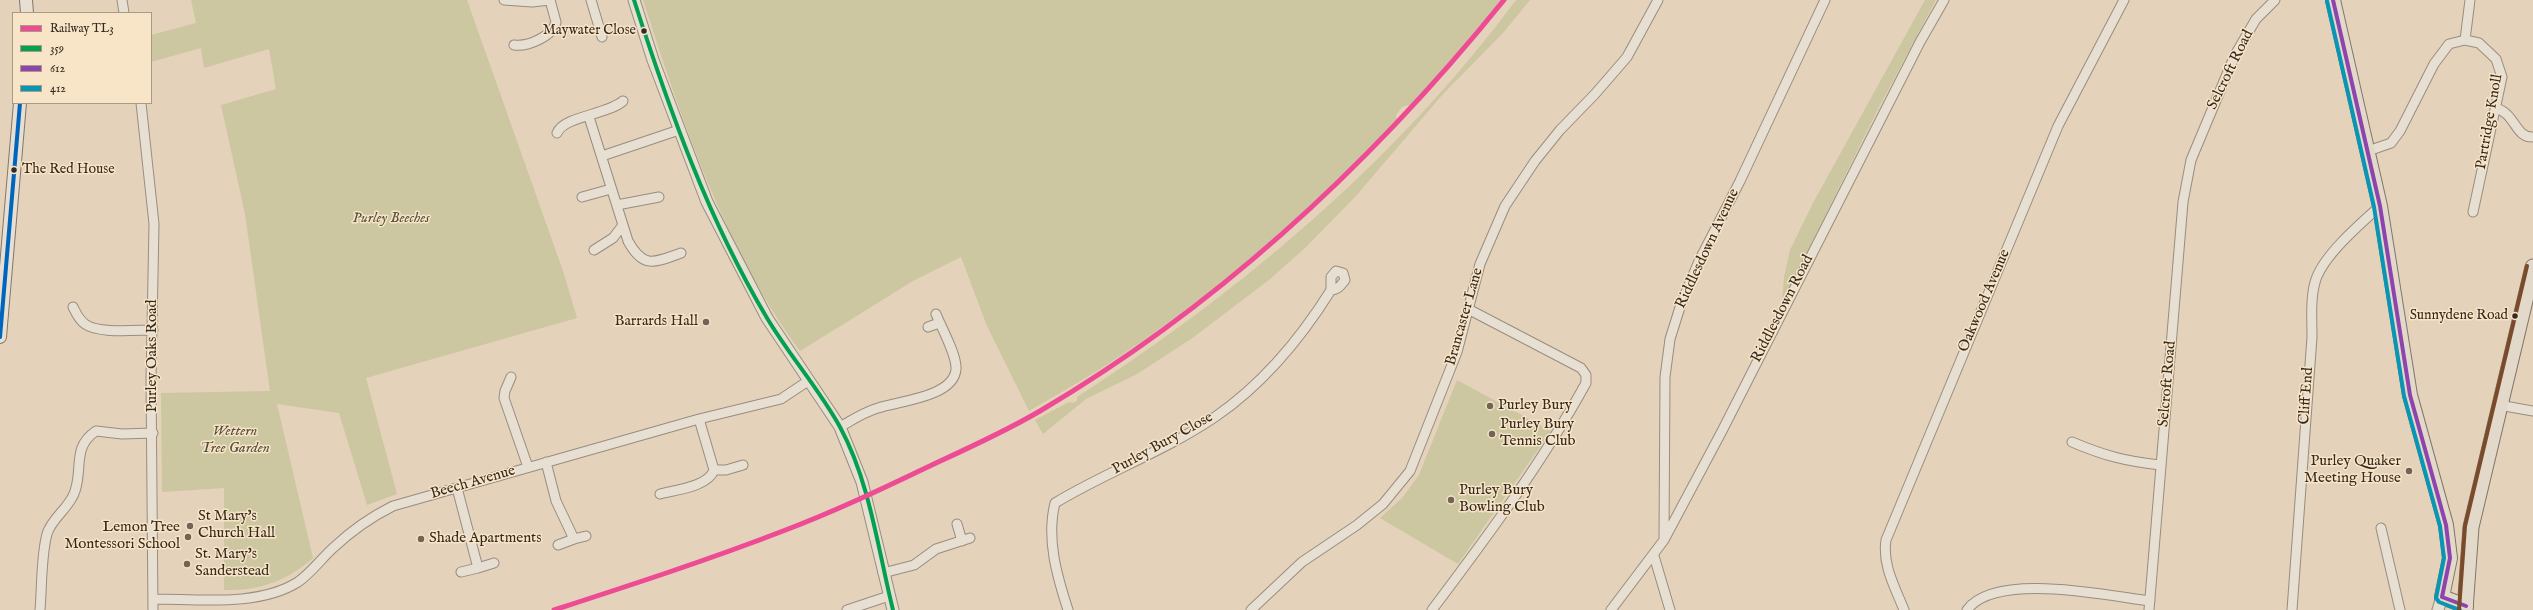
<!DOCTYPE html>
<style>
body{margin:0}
#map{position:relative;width:2533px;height:610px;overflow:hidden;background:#e4d2ba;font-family:"IM FELL English",serif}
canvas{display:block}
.legend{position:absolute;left:12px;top:12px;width:140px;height:92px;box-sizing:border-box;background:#f8e4c6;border:1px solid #aa9a84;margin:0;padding:5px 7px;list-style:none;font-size:12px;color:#342a22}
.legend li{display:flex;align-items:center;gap:8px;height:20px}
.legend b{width:20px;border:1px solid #aa9a84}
</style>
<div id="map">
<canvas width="2533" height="610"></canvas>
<ul class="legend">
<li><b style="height:5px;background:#ee4b95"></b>Railway TL3</li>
<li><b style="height:5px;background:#03a04f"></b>359</li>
<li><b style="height:5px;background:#8e44ad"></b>612</li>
<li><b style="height:5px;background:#0896b4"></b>412</li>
</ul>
</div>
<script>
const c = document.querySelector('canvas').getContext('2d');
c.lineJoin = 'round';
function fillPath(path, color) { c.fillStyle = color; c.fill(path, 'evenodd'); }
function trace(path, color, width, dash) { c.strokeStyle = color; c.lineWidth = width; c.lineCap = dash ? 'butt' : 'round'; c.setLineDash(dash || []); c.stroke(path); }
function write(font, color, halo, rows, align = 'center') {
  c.font = font + ' "IM FELL English",serif'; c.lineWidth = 3; c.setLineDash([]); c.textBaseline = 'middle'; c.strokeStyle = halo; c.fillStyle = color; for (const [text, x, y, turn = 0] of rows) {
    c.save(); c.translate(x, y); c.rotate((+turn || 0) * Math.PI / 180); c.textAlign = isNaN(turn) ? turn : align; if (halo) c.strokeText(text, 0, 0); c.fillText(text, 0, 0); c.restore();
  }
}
fillPath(new Path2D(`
 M191 0H467L563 271 577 318 366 378 397 494 367 505 339 413 277 404 313 558C287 581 259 591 224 590V488L162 492 161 393 270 391 245 214 221 105 276 89 269 49 204 68 201 48 151 62V35L196 23Z
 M643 0H1501L1413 104 1402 107 1396 115 1397 120C1308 212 1210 299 1102 368 1078 383 1053 397 1029 411L987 326 961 257 913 281 800 351C725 251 681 118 643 0Z
 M1516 0H1530L1503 33 1443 94 1356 196 1306 247 1269 280 1191 339 1137 374 1086 399 1043 434 1035 420 1069 402 1073 403 1077 401V397C1243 290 1398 159 1516 0Z
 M1925 0H1936L1878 109 1782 303 1784 277 1790 250 1813 203Z
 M1457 380 1551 431 1458 564 1380 518 1402 498 1419 475Z`), '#ccc7a0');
const minor = new Path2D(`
 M122 0 124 13
 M504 0 532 2 550 0 556 22C553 36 528 47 514 45
 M591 0 602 37
 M2465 40 2470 0
 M141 103 154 224 151 378 153 610
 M2496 108C2516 114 2515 138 2533 137
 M589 117 628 241C644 270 655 262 681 253
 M557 133C564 116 607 115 623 101
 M2368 151 2391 143 2400 131 2434 64 2449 44 2465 40 2479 43 2496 59 2502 77 2473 212
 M602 156 679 130
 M582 197 611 189
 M617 205 659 197
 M594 250 613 238 623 225
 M73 307C76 313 79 320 85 324 98 334 136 330 153 330
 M928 327 939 323
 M511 377 505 391 504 398 528 467
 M2499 405 2533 411
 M840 427C852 420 864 412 878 408 899 401 954 397 956 369 957 355 941 327 936 314
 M2072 442C2105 456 2125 461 2160 465
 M546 462 556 501 574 539 558 545
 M714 470H726L743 465
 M457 488 478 568 461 572
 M660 494C675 490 708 487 714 470L699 419
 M957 524 962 541
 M2381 528 2400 610
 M1664 538 1665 377 1670 339 1681 304 1699 261 1740 181 1825 0
 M574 539 586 536
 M1654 556 1670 610
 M478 568 494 563
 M883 573 914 565 936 549 970 538
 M154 599C199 599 258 607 298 582 311 573 321 559 333 548 351 531 371 517 393 506L699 419 781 399 808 381
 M40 610C42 587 41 556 47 534 52 517 70 508 75 491 83 468 72 447 96 431L122 434 153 433
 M847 610 889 596
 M1068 610C1057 576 1046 539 1055 503 1106 472 1165 451 1215 417 1263 384 1301 338 1331 290 1338 290 1341 285 1345 280L1343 273 1336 271 1331 277V290
 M1251 610 1302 562 1357 525 1383 504 1410 471 1457 352 1480 264 1505 206 1535 161 1560 130 1595 94 1627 57 1658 0
 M1432 610C1487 537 1542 463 1586 383V375L1581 368 1468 309
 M1611 610 1664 540 1722 431 1920 42 1944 0
 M1904 610C1895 587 1882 565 1886 540L2058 126 2124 0
 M1967 610C1995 571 2109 596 2150 601
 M2149 610 2183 202 2191 160 2235 55 2256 19 2275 0
 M2292 610 2312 337C2312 319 2310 297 2316 279 2325 254 2360 224 2380 206`);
const tertiary = new Path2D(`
 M634 0 653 60 707 202 767 318 840 427 862 482 893 610
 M2438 610 2442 597`);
const secondary = new Path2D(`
 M26 0 27 13
 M0 337 20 103`);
const primary = new Path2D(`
 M2333 0 2380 206 2410 395 2446 525 2450 558 2442 597 2466 606`);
const trunk = new Path2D(`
 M2465 610 2471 527 2533 267`);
trace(minor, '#988d7f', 11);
trace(tertiary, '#988d7f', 13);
trace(secondary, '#80766a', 14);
trace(primary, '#80766a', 16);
trace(trunk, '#80766a', 17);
trace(minor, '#e7dfd2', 9);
trace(tertiary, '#e7dfd2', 11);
trace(secondary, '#e7dfd2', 12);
trace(primary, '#e3d9cb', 14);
trace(trunk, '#e3d9cb', 15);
trace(new Path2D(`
 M634 0C669 109 708 219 767 318 789 355 819 389 840 427 870 482 878 550 893 610`), '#03a04f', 4);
trace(new Path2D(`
 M2333 0 2380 206 2410 395 2446 525 2450 558 2442 597 2466 606`), '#8e44ad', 4);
trace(new Path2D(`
 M2327 1 2374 207 2404 396 2440 526 2444 558 2436 598 2439 602 2460 610`), '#0896b4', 4);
trace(new Path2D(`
 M2459 610 2465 526 2527 266`), '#7a4b2a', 4);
trace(new Path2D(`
 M0 337 20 103`), '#0065bd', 4);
trace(new Path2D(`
 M554 610C631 585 708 560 783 531 836 511 886 487 936 463 971 447 1006 431 1040 411 1220 305 1373 162 1504 0`), '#ee4b95', 5);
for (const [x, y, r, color] of [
 [644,31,3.5,"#342a22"],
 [14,170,3.5,"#342a22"],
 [2515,316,3.5,"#342a22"],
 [706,322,4,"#726557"],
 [1490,406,4,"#726557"],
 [1492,434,4,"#726557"],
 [2409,471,4,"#726557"],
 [1451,500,4,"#726557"],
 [190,526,4,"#726557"],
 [188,537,4,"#726557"],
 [421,539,4,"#726557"],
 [187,564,4,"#726557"]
]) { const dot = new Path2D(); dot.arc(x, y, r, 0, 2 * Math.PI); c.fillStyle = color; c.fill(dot); trace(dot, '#f8e4c6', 1.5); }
write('14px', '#342a22', '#f8e4c6', [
 ["Maywater Close",636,31],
 ["The Red House",22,170,"left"],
 ["Sunnydene Road",2508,316]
], 'right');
write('15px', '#342a22', '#f8e4c6', [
 ["Selcroft Road",2231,70,-64],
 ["Partridge Knoll",2490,122,-80],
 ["Riddlesdown Avenue",1708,249,-65],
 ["Oakwood Avenue",1985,301,-67],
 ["Riddlesdown Road",1783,309,-63],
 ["Brancaster Lane",1465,317,-74],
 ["Purley Oaks Road",153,356,-90],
 ["Selcroft Road",2168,384,-85],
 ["Cliff End",2307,396,-86],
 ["Purley Bury Close",1163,444,-29],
 ["Beech Avenue",473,483,-16]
]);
write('italic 15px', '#554f3c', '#f8e4c6', [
 ["Purley Beeches",391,219],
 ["Wettern",235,432],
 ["Tree Garden",235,449]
]);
write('15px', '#342a22', '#f8e4c6', [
 ["Barrards Hall",698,322,"right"],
 ["Purley Bury",1498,406],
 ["Purley Bury",1500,425],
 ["Tennis Club",1500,442],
 ["Purley Quaker",2401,462,"right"],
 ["Meeting House",2401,479,"right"],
 ["Purley Bury",1459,491],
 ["Bowling Club",1459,508],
 ["St Mary's",198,517],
 ["Church Hall",198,534],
 ["Lemon Tree",180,528,"right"],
 ["Montessori School",180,545,"right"],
 ["Shade Apartments",429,539],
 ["St. Mary's",195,555],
 ["Sanderstead",195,572]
], 'left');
</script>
